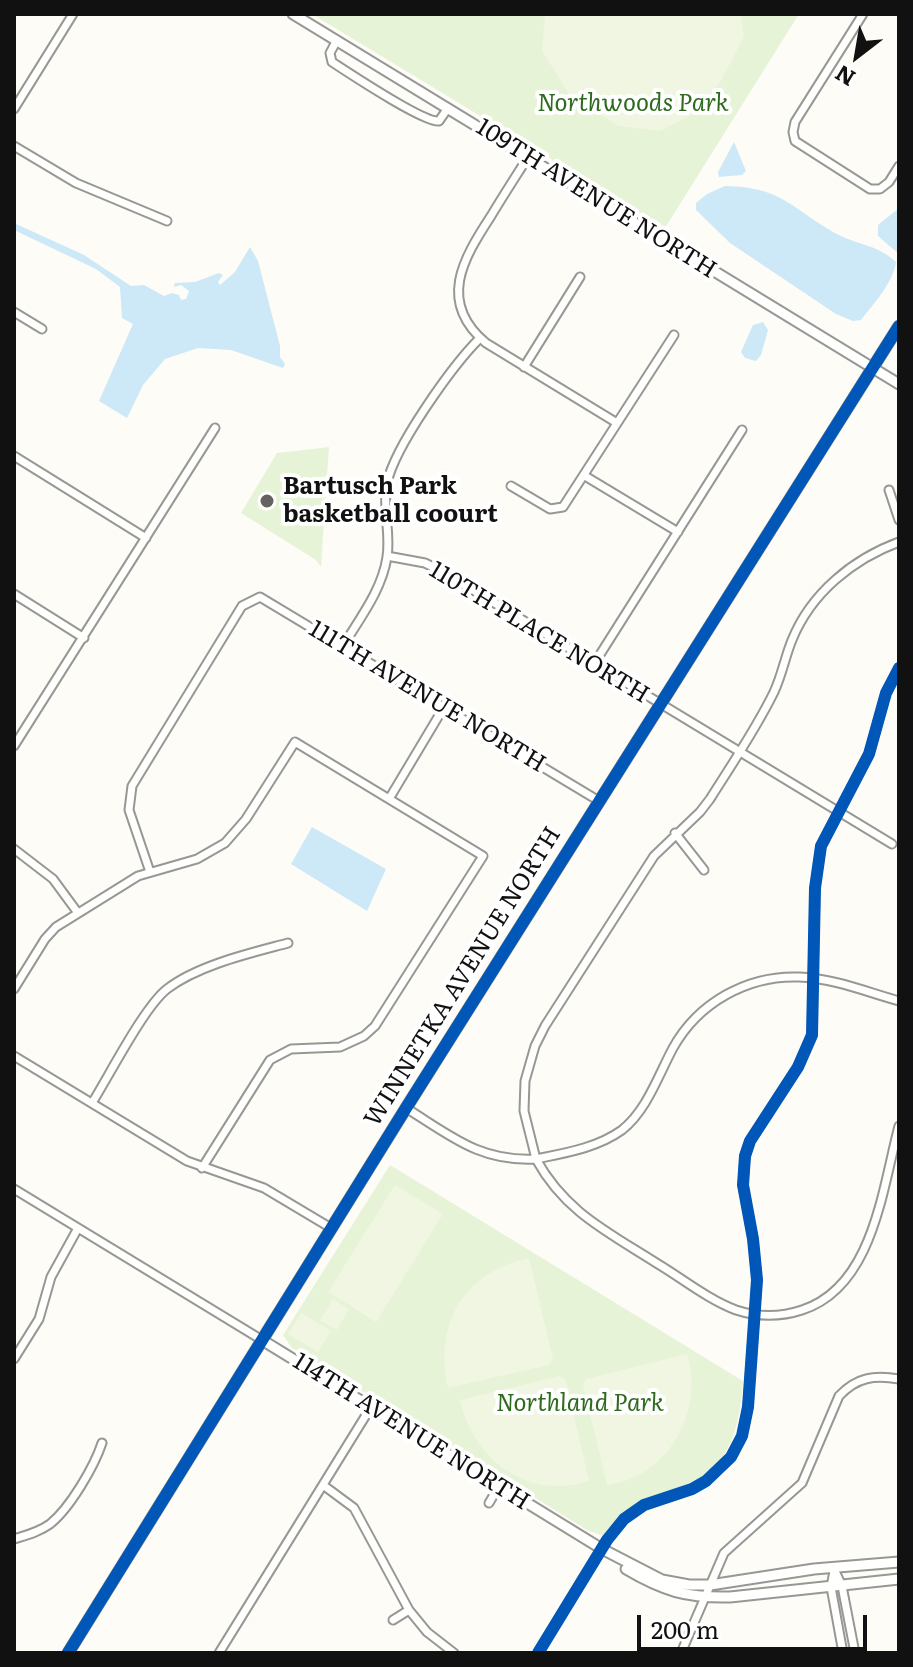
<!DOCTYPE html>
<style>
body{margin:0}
#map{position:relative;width:913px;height:1667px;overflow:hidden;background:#fdfcf7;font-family:Literata,serif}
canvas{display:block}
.frame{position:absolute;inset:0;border:16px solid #111;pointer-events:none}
.north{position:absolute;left:817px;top:16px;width:80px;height:80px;-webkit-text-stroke:6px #fff;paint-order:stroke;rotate:211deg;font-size:22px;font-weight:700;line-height:32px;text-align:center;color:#111}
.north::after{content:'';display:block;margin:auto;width:28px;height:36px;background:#111;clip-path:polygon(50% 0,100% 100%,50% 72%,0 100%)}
.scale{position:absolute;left:637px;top:1615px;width:230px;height:36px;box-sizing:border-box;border:4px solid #111;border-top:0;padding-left:10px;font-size:24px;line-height:28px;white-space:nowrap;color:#111;-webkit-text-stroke:6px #fff;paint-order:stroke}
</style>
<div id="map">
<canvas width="913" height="1667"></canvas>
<div class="frame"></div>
<div class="north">N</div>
<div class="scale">200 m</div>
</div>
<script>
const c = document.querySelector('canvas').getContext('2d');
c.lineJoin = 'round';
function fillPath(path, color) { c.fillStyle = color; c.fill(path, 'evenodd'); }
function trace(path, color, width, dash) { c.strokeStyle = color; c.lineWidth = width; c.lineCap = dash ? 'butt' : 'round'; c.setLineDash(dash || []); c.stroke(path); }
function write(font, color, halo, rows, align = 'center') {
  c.font = font + ' Literata,serif'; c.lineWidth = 8; c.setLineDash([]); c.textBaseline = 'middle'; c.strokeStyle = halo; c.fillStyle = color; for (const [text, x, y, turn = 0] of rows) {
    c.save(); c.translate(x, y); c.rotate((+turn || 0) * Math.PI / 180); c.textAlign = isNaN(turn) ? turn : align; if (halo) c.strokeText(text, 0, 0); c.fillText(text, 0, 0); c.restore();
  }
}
fillPath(new Path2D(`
 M312 14H799L665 228Z
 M329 447 321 567 316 560 241 513 277 453Z
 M390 1165 743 1381C740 1423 732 1467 687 1484 646 1500 631 1498 603 1536L587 1530 291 1347 283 1335Z`), '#e7f3d7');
fillPath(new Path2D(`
 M545 14H741L744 36 722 79 699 111 660 131 619 126 571 97 542 51Z
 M267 489 278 496 266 512 256 507Z
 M395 1185 443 1214 376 1322 328 1292Z
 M529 1258 553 1359 549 1365 448 1388C434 1324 463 1272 529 1258Z
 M333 1299 349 1309 337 1330 320 1320Z
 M301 1313 331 1331 318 1352 288 1334Z
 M687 1354C704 1412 669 1477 607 1485L583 1385 586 1379Z
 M560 1376 566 1380 589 1481C528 1501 473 1460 460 1400Z`), '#f0f6e1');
fillPath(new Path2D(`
 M734 142 746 171 742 175 719 177 718 172Z
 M725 186C784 187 792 210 839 235 859 245 880 246 896 262 893 283 874 303 861 320L853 321 836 314 730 243 696 210V203L707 194Z
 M899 208V254L878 236V225Z
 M16 224 84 255 131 286 144 285 164 296 172 293 179 295 181 300 186 299 189 291 181 285 174 287 175 283 195 282 219 273 223 275 218 282 220 285 235 272 250 247 258 261 280 346V357L285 364 283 368 231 350 198 348 165 359 143 385 127 418 99 401 133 324 122 318 120 287 96 269 14 230Z
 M763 322 768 330 761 355 756 361 745 358 741 352 753 325Z
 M312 827 386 869 367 911 291 864Z`), '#cde8f7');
const minor = new Path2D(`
 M863 14 795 122 793 132 795 141 870 189H880L889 182 899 166
 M337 40 330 53 332 62C349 73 424 123 439 121L448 108
 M14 109 73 14
 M14 146 76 183 167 221
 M528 157C516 176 503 196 491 216 463 259 437 302 486 343L617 423
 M14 312 42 329
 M524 367 580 277
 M14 456 146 538
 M585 476 678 532
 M511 486 550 509 563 507 674 335
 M889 490 899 520
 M899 542C853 559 811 593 792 640 785 657 782 675 774 692 756 729 732 764 710 799L700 812 654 856 545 1026 535 1046 525 1081 524 1111 536 1159C565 1153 597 1148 622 1130 647 1110 658 1076 673 1048 698 1003 747 975 799 977 832 978 867 992 899 1001
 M387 556 425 563 445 573 892 844
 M14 594 84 638
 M343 646C360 618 382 590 387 557 391 533 382 508 387 483 395 446 452 366 480 338
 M594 664 742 430
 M14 746 215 428
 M389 799 444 707
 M675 833 704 870
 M14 849 53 879 78 913
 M150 872 129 810 132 786 242 606 260 597 599 801
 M14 989 45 939 56 927 138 876 197 859 225 843 246 819 295 742 483 856 375 1026 364 1036 340 1047 291 1049 270 1060 202 1168
 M14 1056 187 1161 264 1188 331 1228
 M92 1103C109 1076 144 1007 167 989 198 965 251 953 288 943
 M406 1108C451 1136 480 1162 536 1159 565 1212 608 1232 658 1264 683 1279 709 1300 736 1310 757 1317 781 1317 802 1310 873 1287 882 1190 899 1126
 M14 1189 262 1340
 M14 1359 39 1319 51 1277 78 1228
 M323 1485 354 1508 409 1610 427 1632 454 1653
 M489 1503 499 1486
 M14 1539C27 1535 39 1532 50 1524 70 1508 94 1467 102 1443
 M834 1569 842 1586 855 1653
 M834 1571 831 1587 843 1653
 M393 1620 409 1610
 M219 1653 371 1407
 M538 1653 607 1540 624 1519 644 1505 692 1489 706 1481 731 1457 742 1436 748 1407 757 1280 753 1239 743 1185 745 1156 750 1141 798 1067 812 1035 815 888 821 846 869 754 886 693 899 668
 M681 1653 724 1553 802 1483 839 1396C857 1377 874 1375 899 1379`);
const tertiary = new Path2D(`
 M293 14 899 384
 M262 1340 602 1549 662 1580 689 1585H710L814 1569 899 1562
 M626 1569C663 1591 687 1598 730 1597L899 1579
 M68 1653 406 1108 899 326`);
trace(minor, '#979795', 11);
trace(tertiary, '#979795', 13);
trace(minor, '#fffffe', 7);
trace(tertiary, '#fffffe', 9);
trace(new Path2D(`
 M68 1653 406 1108 899 326
 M538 1653 607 1540 624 1519 644 1505 692 1489 706 1481 731 1457 742 1436 748 1407 757 1280 753 1239 743 1185 745 1156 750 1141 798 1067 812 1035 815 888 821 846 869 754 886 693 899 668`), '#0057b8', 12);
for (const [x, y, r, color] of [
 [267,501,8,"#646362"]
]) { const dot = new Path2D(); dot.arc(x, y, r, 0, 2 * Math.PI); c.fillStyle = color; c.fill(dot); trace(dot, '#fff', 3); }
write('italic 24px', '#2f6b1f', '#fff', [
 ["Northwoods Park",633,104],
 ["Northland Park",580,1404]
]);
write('24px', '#111', '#fff', [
 ["109TH AVENUE NORTH",596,199,32],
 ["110TH PLACE NORTH",539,633,31],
 ["111TH AVENUE NORTH",427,697,31],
 ["WINNETKA AVENUE NORTH",463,977,-58],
 ["114TH AVENUE NORTH",411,1432,32]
]);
write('bold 24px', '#111', '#fff', [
 ["Bartusch Park",283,487],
 ["basketball coourt",283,515]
], 'left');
</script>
